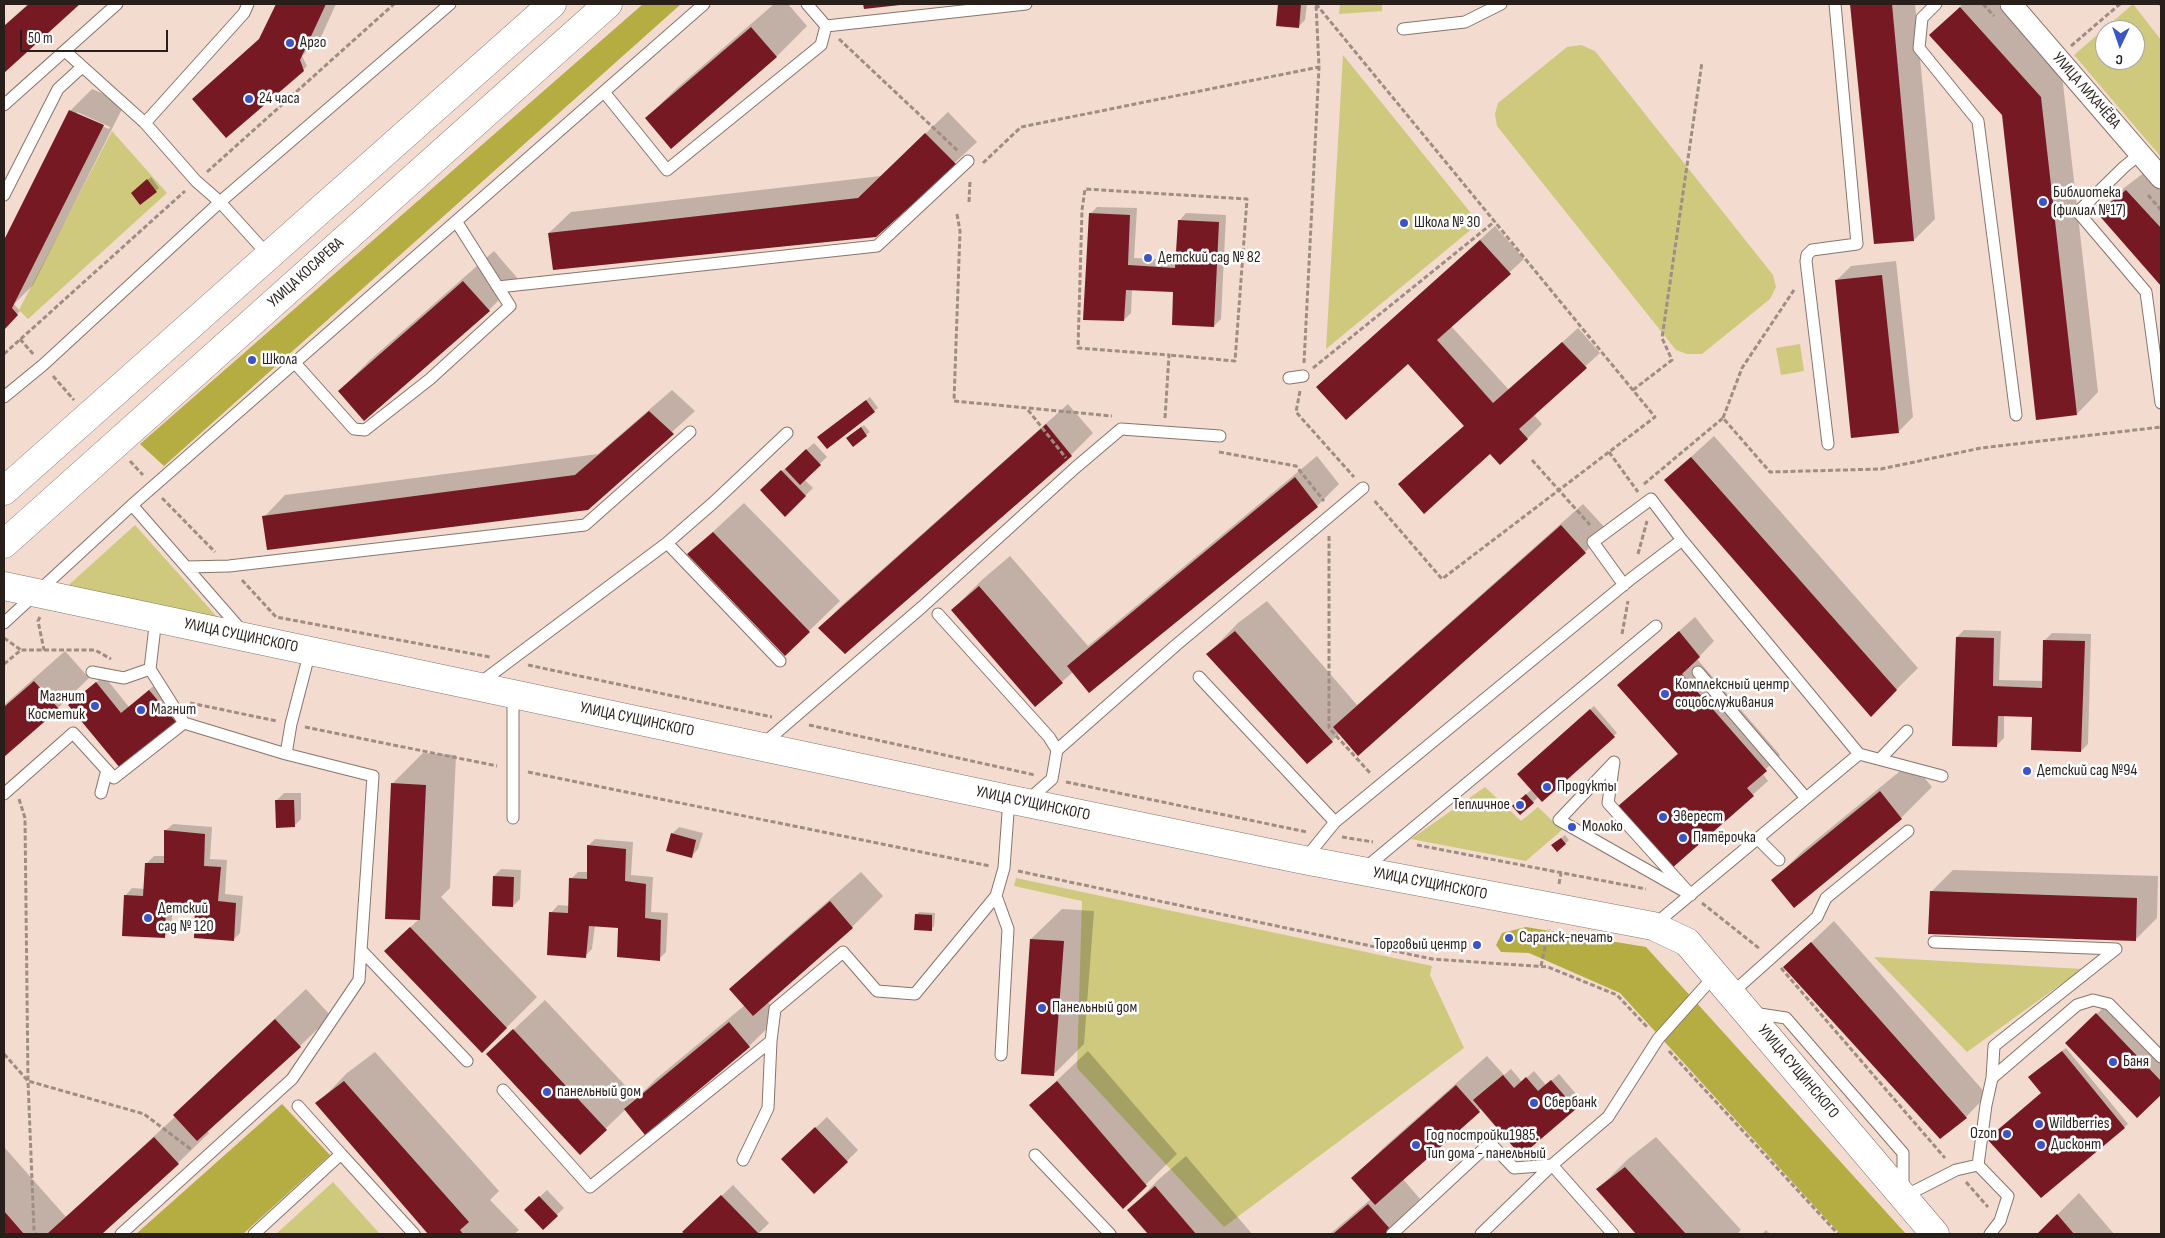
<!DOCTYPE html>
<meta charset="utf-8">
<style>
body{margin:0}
#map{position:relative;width:2165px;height:1238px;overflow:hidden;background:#f3dbcf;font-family:"Sofia Sans Condensed",sans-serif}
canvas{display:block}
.frame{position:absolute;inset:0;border:5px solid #281f1b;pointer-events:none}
.north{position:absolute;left:2095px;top:20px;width:50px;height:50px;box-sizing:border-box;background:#fff;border:1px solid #a9a5a4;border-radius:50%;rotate:183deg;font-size:14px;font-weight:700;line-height:20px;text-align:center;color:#281f1b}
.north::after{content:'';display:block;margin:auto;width:18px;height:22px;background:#3b54c7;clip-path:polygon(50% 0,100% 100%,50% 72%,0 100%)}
.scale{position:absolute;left:20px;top:30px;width:148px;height:22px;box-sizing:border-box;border:2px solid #281f1b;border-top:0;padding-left:6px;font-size:15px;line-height:18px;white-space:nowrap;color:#281f1b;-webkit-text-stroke:4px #fff;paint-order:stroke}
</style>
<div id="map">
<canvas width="2165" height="1238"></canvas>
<div class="frame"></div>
<div class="north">С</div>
<div class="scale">50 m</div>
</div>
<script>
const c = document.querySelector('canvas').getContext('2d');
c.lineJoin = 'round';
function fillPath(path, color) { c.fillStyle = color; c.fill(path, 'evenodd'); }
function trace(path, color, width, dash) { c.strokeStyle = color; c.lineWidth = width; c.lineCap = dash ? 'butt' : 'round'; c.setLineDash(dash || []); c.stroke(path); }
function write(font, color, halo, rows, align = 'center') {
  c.font = font + ' "Sofia Sans Condensed",sans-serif'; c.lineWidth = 5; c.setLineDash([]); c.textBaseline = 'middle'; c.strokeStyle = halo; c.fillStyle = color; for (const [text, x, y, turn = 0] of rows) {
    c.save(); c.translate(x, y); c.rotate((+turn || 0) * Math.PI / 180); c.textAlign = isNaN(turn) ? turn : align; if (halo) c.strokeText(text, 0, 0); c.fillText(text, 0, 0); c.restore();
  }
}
fillPath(new Path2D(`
 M1340 4H1382V11L1339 14Z
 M2133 4 2161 40V157L2074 55ZM2105 30H2135V60H2105Z
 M1581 45 1595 51 1773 275 1776 287 1770 299 1702 354H1687L1676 350 1497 126 1495 114 1498 103 1567 47Z
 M1343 55 1479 223 1326 349Z
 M112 131 167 193 28 319 19 310Z
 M1800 344 1804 371 1781 375 1776 348Z
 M135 525 226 627 62 591Z
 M1485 787 1521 821 1538 807 1562 830 1526 861 1411 839Z
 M1016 878 1432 966 1430 975 1464 1048 1224 1227 1077 1068 1082 901 1014 886Z
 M1874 957 2082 969 1967 1052Z
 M333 1182 380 1234H276Z`), '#cfc97d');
fillPath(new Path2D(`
 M643 4H681L164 466 140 444Z
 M1526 927 1646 947 1906 1234H1840L1620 993 1529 953 1501 952 1496 945 1502 933Z
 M282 1104 330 1155 243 1234H136Z`), '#b5ac42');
fillPath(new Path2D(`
 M28 4H79L4 71V26Z
 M278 4H336L321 37 302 56 307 66 303 70 261 39Z
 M774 4H788L807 26 777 56 646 118 677 88Z
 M1279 4H1307L1305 20 1298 27 1278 25Z
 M1852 4H1915L1935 219 1914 240 1875 242Z
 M1963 4H1998L2062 75 2098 392 2077 414 2003 114 1931 35Z
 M92 89 125 103 33 285 14 304 20 311 4 328V243L70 111ZM77 112 110 127 109 129 77 115Z
 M948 112 977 142 876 236 549 233 571 212 881 176Z
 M2149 169 2161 183V284L2099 213 2120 191Z
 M151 177 159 188 140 203 135 190Z
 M1097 207 1137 208 1134 258 1177 260 1179 221 1186 213 1226 215 1221 319 1214 326 1175 291 1132 289 1131 313 1124 320 1090 214Z
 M1495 226 1524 259 1451 326 1509 390 1578 328 1600 353 1533 414 1542 424 1527 439 1491 453 1415 470 1465 425 1408 362 1318 387Z
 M494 251 519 280 489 310 339 391 370 360Z
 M1896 261 1913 417 1898 432 1836 281 1851 266Z
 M672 390 695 411 588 509 264 517 285 495 598 454Z
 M870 397 878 408 827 447 822 434Z
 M1068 404 1093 433 1071 455 820 628 841 606Z
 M864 425 870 432 853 445 850 435Z
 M1714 436 1918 668 1871 715 1666 480Z
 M814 443 827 457 804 479 813 488 786 515 761 490Z
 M1317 456 1339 484 1317 506 1089 692 1073 672 1035 706 952 610 983 579 1010 556 1088 646Z
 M744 503 840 601 785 654 689 554Z
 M1583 504 1607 530 1585 552 1340 733 1332 741 1208 654 1238 623 1267 601 1357 705Z
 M1695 617 1714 641 1697 659 1780 755 1762 773 1768 781 1672 867 1619 807 1678 753 1619 685Z
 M1964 630 2001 631 1999 680 2043 681 2045 640 2052 633 2091 634 2088 744 2081 751 2034 716 2004 715V738L1996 746 1957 637Z
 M65 651 89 678 58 708 4 755V705Z
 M104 676 129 707 157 683 183 714 120 766 77 698Z
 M1594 706 1617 733 1542 800 1539 796 1533 802 1514 806 1532 789 1519 774Z
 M423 753 456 755 450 888 441 897 537 997 506 1028 386 951 419 919 392 784Z
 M1911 762 1932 787 1901 818 1794 906 1773 880 1804 850Z
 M284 793H301V819L294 826 276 801Z
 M173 824 212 827 210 859 227 860 225 894 243 896 240 933 233 940 196 907 173 905 171 930 164 937 125 896 132 888 145 889 147 863 154 856H165V831Z
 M679 827 703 833 698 849 691 857 672 834Z
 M1565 835 1569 840 1566 843 1556 842Z
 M595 839 633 842 631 875 653 877 651 912 668 913 666 952 659 959 620 927 595 925 592 949 585 956 551 913 558 905 569 906 571 879 578 872H588V846Z
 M501 869 521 870 520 899 513 906 494 876Z
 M1953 870 2158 876 2157 918 2135 940 1931 892Z
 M861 872 883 896 852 927 767 1001 780 1016 749 1046 626 1109 580 1153 488 1054 545 1000 637 1098 656 1079 745 1005 731 989 762 959Z
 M1062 909 1094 911 1084 1044 1054 1074 1031 939Z
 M919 912 935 913 934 926 931 929 916 915Z
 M1834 921 1987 1095 1966 1117 1785 967Z
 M306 989 331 1016 300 1046 207 1131 209 1133 178 1163 100 1234H4V1147L66 1217 176 1116 205 1085Z
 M2108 1003 2161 1059V1094L2137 1116 2067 1043Z
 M2066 1048 2128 1124 2041 1196 2043 1093 2032 1074Z
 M1088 1051 1177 1154 1123 1207 1031 1105Z
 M375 1052 499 1191 490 1200 519 1230 514 1234H430L317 1104 347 1073Z
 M1487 1056 1504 1075 1511 1069 1522 1082 1534 1071 1546 1085 1559 1074 1582 1101 1575 1108H1482L1403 1179 1420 1199 1384 1234H1330L1371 1199 1353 1179 1383 1148Z
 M827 1117 858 1150 847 1161 794 1148Z
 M1656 1137 1741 1230 1737 1234H1638L1598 1189 1628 1159Z
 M1186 1156 1252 1234H1149L1129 1210 1159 1179Z
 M733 1185 769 1223 758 1234H687L684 1232Z
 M547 1190 564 1208 543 1228 526 1210Z
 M2079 1193 2114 1234H2039L2058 1214Z
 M1766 1230 1770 1234H1762Z`), '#0003');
fillPath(new Path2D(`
 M29 4H80L4 73V26Z
 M276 4H326L300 60 304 71 226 138 192 99 259 39Z
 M863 4H900V5L864 9Z
 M1278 4H1301L1299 28 1276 26Z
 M1850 4H1892L1914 241 1874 244Z
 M1960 7 2041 97 2077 415 2036 420 2002 115 1929 35Z
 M751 27 777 57 671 149 645 118Z
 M69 110 104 125 12 308 18 315 4 330V240Z
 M925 133 957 165 876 237 553 270 548 233 858 198Z
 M147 179 157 192 140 205 131 193Z
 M2126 190 2161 228V286L2097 213Z
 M1089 213 1130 215 1128 265 1175 268 1178 220 1219 222 1214 327 1172 325 1173 292 1126 290 1124 321 1083 320Z
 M1480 240 1511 274 1437 340 1493 403 1562 342 1587 368 1519 429 1528 439 1500 465 1490 454 1424 514 1398 484 1464 426 1408 364 1346 420 1316 387Z
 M1882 275 1899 433 1851 438 1835 280Z
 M463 281 490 311 364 421 338 391Z
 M866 400 875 412 827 449 817 437Z
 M649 411 674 434 588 510 267 550 262 516 575 475Z
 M1046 424 1072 456 845 654 818 628Z
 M861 427 867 436 853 447 846 438Z
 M806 449 821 465 800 485 785 469Z
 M1691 457 1897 690 1871 717 1664 480Z
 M781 470 806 496 785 517 760 490Z
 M1295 477 1318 507 1089 693 1067 666Z
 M1561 525 1586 553 1358 756 1333 727Z
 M713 532 810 632 785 656 687 554Z
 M979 586 1063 683 1035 707 951 610Z
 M1235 631 1333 742 1307 764 1206 654Z
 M1679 631 1700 657 1682 674 1767 771 1747 788 1754 796 1671 869 1617 807 1678 754 1617 685Z
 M1956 637 1994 638 1993 686 2042 688 2043 640 2085 641 2081 752 2031 750 2032 717 1998 716 1997 747 1952 746Z
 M34 681 59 709 4 757V707Z
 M96 682 121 713 149 690 176 722 120 768 68 705Z
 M1590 709 1615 737 1542 802 1517 774Z
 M391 783 426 785 420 920 385 919Z
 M1880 791 1902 819 1794 908 1771 880Z
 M1526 794 1534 803 1520 815 1512 806Z
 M275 800H294L295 827 276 828Z
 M164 830 205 834 204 866 221 867 218 901 236 903 234 941 194 938 195 908 166 905 165 938 122 936 124 895 143 896 145 863H164Z
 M671 833 696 840 692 858 666 851Z
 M1561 838 1566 844 1557 852 1551 845Z
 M587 845 626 849 625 881 646 884 645 918 661 920 660 961 617 957 618 928 589 926 586 958 547 955 549 912 568 913 569 878 587 879Z
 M493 876 514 877 513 907 492 906Z
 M1930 891 2137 898 2136 941 1928 934Z
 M830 901 853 928 753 1016 729 989Z
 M915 914 932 915V931L914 930Z
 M410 927 507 1028 482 1053 384 951Z
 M1030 939 1064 941 1054 1076 1021 1074Z
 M1811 942 1967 1118 1940 1139 1783 967Z
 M2096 1013 2161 1081V1095L2137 1118 2065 1043Z
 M275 1019 301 1047 197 1141 173 1115Z
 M729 1022 750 1047 645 1135 624 1109Z
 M513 1029 607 1130 580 1155 486 1054Z
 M2062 1051 2125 1128 2041 1198 1987 1139 2041 1093 2028 1077Z
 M1503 1075 1514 1088 1526 1077 1538 1091 1551 1080 1576 1109 1521 1156 1473 1100Z
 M344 1081 469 1222 460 1230 463 1234H428L315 1103Z
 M1057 1081 1147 1186 1123 1209 1029 1105Z
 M1456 1085 1480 1112 1375 1205 1351 1178Z
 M815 1127 848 1162 814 1194 781 1159Z
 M154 1137 179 1164 102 1234H50L48 1233Z
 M1625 1167 1686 1234H1636L1596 1189Z
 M1155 1186 1196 1234H1148L1127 1210Z
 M721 1195 759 1234H685L682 1232Z
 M539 1196 558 1216 543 1230 524 1210Z
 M1368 1204 1391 1230 1386 1234H1333Z
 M4 1211 24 1234H4Z
 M2057 1214 2074 1234H2037Z`), '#761922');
const lane = new Path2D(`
 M807 4 826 26
 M1936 4 1922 18 1919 48 1978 121 2016 415
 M826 26 1026 4
 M1403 29 1465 22 1501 4
 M65 51 145 123 196 181 220 202 269 256
 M604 92 667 170 821 45 826 26
 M4 105 117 4
 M145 123 244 13 248 4
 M2140 154 2124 167 2078 212 2146 292 2161 403
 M4 195 58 89 82 67
 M456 221 501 292
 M295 363 354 429 365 430 430 379 510 306 498 287 877 246 968 161
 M1289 378 1303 376
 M4 397 43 365 220 202 450 4
 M1828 444 1806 261 1807 255 1812 250 1857 244 1835 4
 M132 505 243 632
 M667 543 780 661
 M188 567 229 566 585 525 690 432
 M1624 585 1593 542 1651 499 1682 540 1859 754
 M938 614 1049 737 1057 750
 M156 618 150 669 184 723
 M4 623 132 505 704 4
 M92 672 124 678 150 669
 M1698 672 1806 798
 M1199 677 1335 822
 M480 683 667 543 713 503 787 433
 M762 745 922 607 1075 468 1121 429 1220 436
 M286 754 291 724 310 651
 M1880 759 1907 731
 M1614 762 1608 803 1691 895 1559 820Z
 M101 793 107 770
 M4 794 73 733 114 778 184 723 286 754 373 776 359 980 292 1079 121 1234
 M1027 801 1052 779 1057 750 1175 646 1363 488
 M513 818V694
 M1758 839 1779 860
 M1304 860 1335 822 1632 578 1682 540
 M1364 869 1656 626
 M996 896 1008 929 1001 1055
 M1654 925 1859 754 1942 776
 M1934 942 2116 949 1994 1046 1992 1078
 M361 950 467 1061
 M1732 993 1817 917 1826 898 1908 831
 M1753 1013 1786 1018 1903 1153V1197L1956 1170 1978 1165 2008 1196 2000 1221 1990 1234
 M503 1090 590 1187 771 1041
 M298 1106 341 1154
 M1035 1155 1110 1234
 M743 1160 768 1108 771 1041 775 1009 843 952 877 991 915 994 996 896 1004 868 1009 799
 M1978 1165 1986 1105 1992 1078 2077 1005 2093 1000 2109 1004 2161 1057
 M254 1234 341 1154 414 1234
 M1392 1234 1490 1143 1514 1168 1552 1165 1613 1234
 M1481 1234 1552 1165 1608 1117 1658 1039 1716 974`);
const street = new Path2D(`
 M2011 4 2161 178`);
const secondary = new Path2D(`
 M4 586 1008 799 1304 860 1653 926 1687 942 1935 1234`);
const primary = new Path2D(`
 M4 491 552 4
 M4 544 608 4`);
trace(lane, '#897469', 13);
trace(street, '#897469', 23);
trace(secondary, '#897469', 29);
trace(primary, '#897469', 29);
trace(new Path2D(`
 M1316 4 1655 417 1442 579 1373 499
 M1983 4 1994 16
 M2160 4 2161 5
 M839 39 958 151
 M2071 46 2120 4
 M983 163 1021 127 1319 67
 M207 172 394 4
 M2148 195 2161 210
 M969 202 970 181
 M957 214 960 231 954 401 1112 416
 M20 339 34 355
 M4 354 185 191
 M1304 363 1319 67 1316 4
 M1313 368 1494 222
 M53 376 74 400
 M1633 390 1672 360 1662 338 1702 62
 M1300 391 1296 412 1354 477
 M1028 410 1066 458
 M1165 418 1169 355 1078 348 1082 210 1085 189 1247 199 1235 361 1169 355
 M1723 418 1742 368 1794 290
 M1219 452 1296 466 1324 501
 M1609 452 1638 492
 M1532 460 1590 525
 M130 461 143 475
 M1644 484 1723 418 1770 472 1881 469 1981 448 2161 427
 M162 498 215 552
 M1329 536V728L1371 774
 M1638 554 1647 521
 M242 580 276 617 490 657
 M40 617 38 621 44 650
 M1622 634 1628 601
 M4 638 21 650
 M4 664 21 650H95L111 659
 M528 665 772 717
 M190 703 277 721
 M809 725 1035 775
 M305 727 497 766
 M528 772 990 866
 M1066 782 1307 832
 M19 799 25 818 28 1081 34 1230 36 1234
 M1342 837 1373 842
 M1417 845 1646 889
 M1018 871 1432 959 1548 967 1617 995 1648 1028
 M1559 884 1561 873
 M1702 903 1760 949
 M1541 966 1549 929
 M1781 968 1945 1158
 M1669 1051 1838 1234
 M4 1054 28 1081 144 1114 192 1150
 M1966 1182 1988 1207`), '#9f8d84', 3, [5, 2.5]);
trace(lane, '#fff', 11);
trace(street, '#fff', 21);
trace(secondary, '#fff', 28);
trace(primary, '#fff', 28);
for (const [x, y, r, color] of [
 [290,43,5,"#3b54c7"],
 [249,99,5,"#3b54c7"],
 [2043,202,5,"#3b54c7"],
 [1404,223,5,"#3b54c7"],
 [1148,258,5,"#3b54c7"],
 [252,360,5,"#3b54c7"],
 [1665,694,5,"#3b54c7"],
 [95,706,5,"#3b54c7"],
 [141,710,5,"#3b54c7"],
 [2027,771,5,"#3b54c7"],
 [1547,787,5,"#3b54c7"],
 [1520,805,5,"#3b54c7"],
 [1663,817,5,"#3b54c7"],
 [1572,827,5,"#3b54c7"],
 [1683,838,5,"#3b54c7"],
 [148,918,5,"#3b54c7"],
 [1509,938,5,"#3b54c7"],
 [1477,945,5,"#3b54c7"],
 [1042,1008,5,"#3b54c7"],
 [2113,1062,5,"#3b54c7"],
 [547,1092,5,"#3b54c7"],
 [1534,1103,5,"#3b54c7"],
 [2039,1124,5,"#3b54c7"],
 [2007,1134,5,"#3b54c7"],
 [1416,1145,5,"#3b54c7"],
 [2041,1145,5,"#3b54c7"]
]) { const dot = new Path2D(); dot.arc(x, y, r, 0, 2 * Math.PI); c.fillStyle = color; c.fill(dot); trace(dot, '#fff', 2); }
write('16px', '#281f1b', '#fff', [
 ["Арго",300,43],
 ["24 часа",259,99],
 ["Библиотека",2053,193],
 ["(филиал №17)",2053,211],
 ["Школа № 30",1414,223],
 ["Детский сад № 82",1158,258],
 ["Школа",262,360],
 ["Комплексный центр",1675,685],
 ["соцобслуживания",1675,703],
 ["Магнит",85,697,"right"],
 ["Косметик",85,715,"right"],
 ["Магнит",151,710],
 ["Детский сад №94",2037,771],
 ["Продукты",1557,787],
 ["Тепличное",1510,805,"right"],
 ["Эверест",1673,817],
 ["Молоко",1582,827],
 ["Пятёрочка",1693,838],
 ["Детский",158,909],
 ["сад № 120",158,927],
 ["Саранск-печать",1519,938],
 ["Торговый центр",1467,945,"right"],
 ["Панельный дом",1052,1008],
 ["Баня",2123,1062],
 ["панельный дом",557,1092],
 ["Сбербанк",1544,1103],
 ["Wildberries",2049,1124],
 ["Ozon",1997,1134,"right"],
 ["Год постройки1985.",1426,1136],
 ["Тип дома - панельный",1426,1154],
 ["Дисконт",2051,1145]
], 'left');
write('16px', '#281f1b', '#fff', [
 ["УЛИЦА ЛИХАЧЁВА",2086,91,49],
 ["УЛИЦА КОСАРЕВА",306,273,-42],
 ["УЛИЦА СУЩИНСКОГО",241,636,12],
 ["УЛИЦА СУЩИНСКОГО",637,720,12],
 ["УЛИЦА СУЩИНСКОГО",1033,804,12],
 ["УЛИЦА СУЩИНСКОГО",1430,884,11],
 ["УЛИЦА СУЩИНСКОГО",1798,1072,50]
]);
</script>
